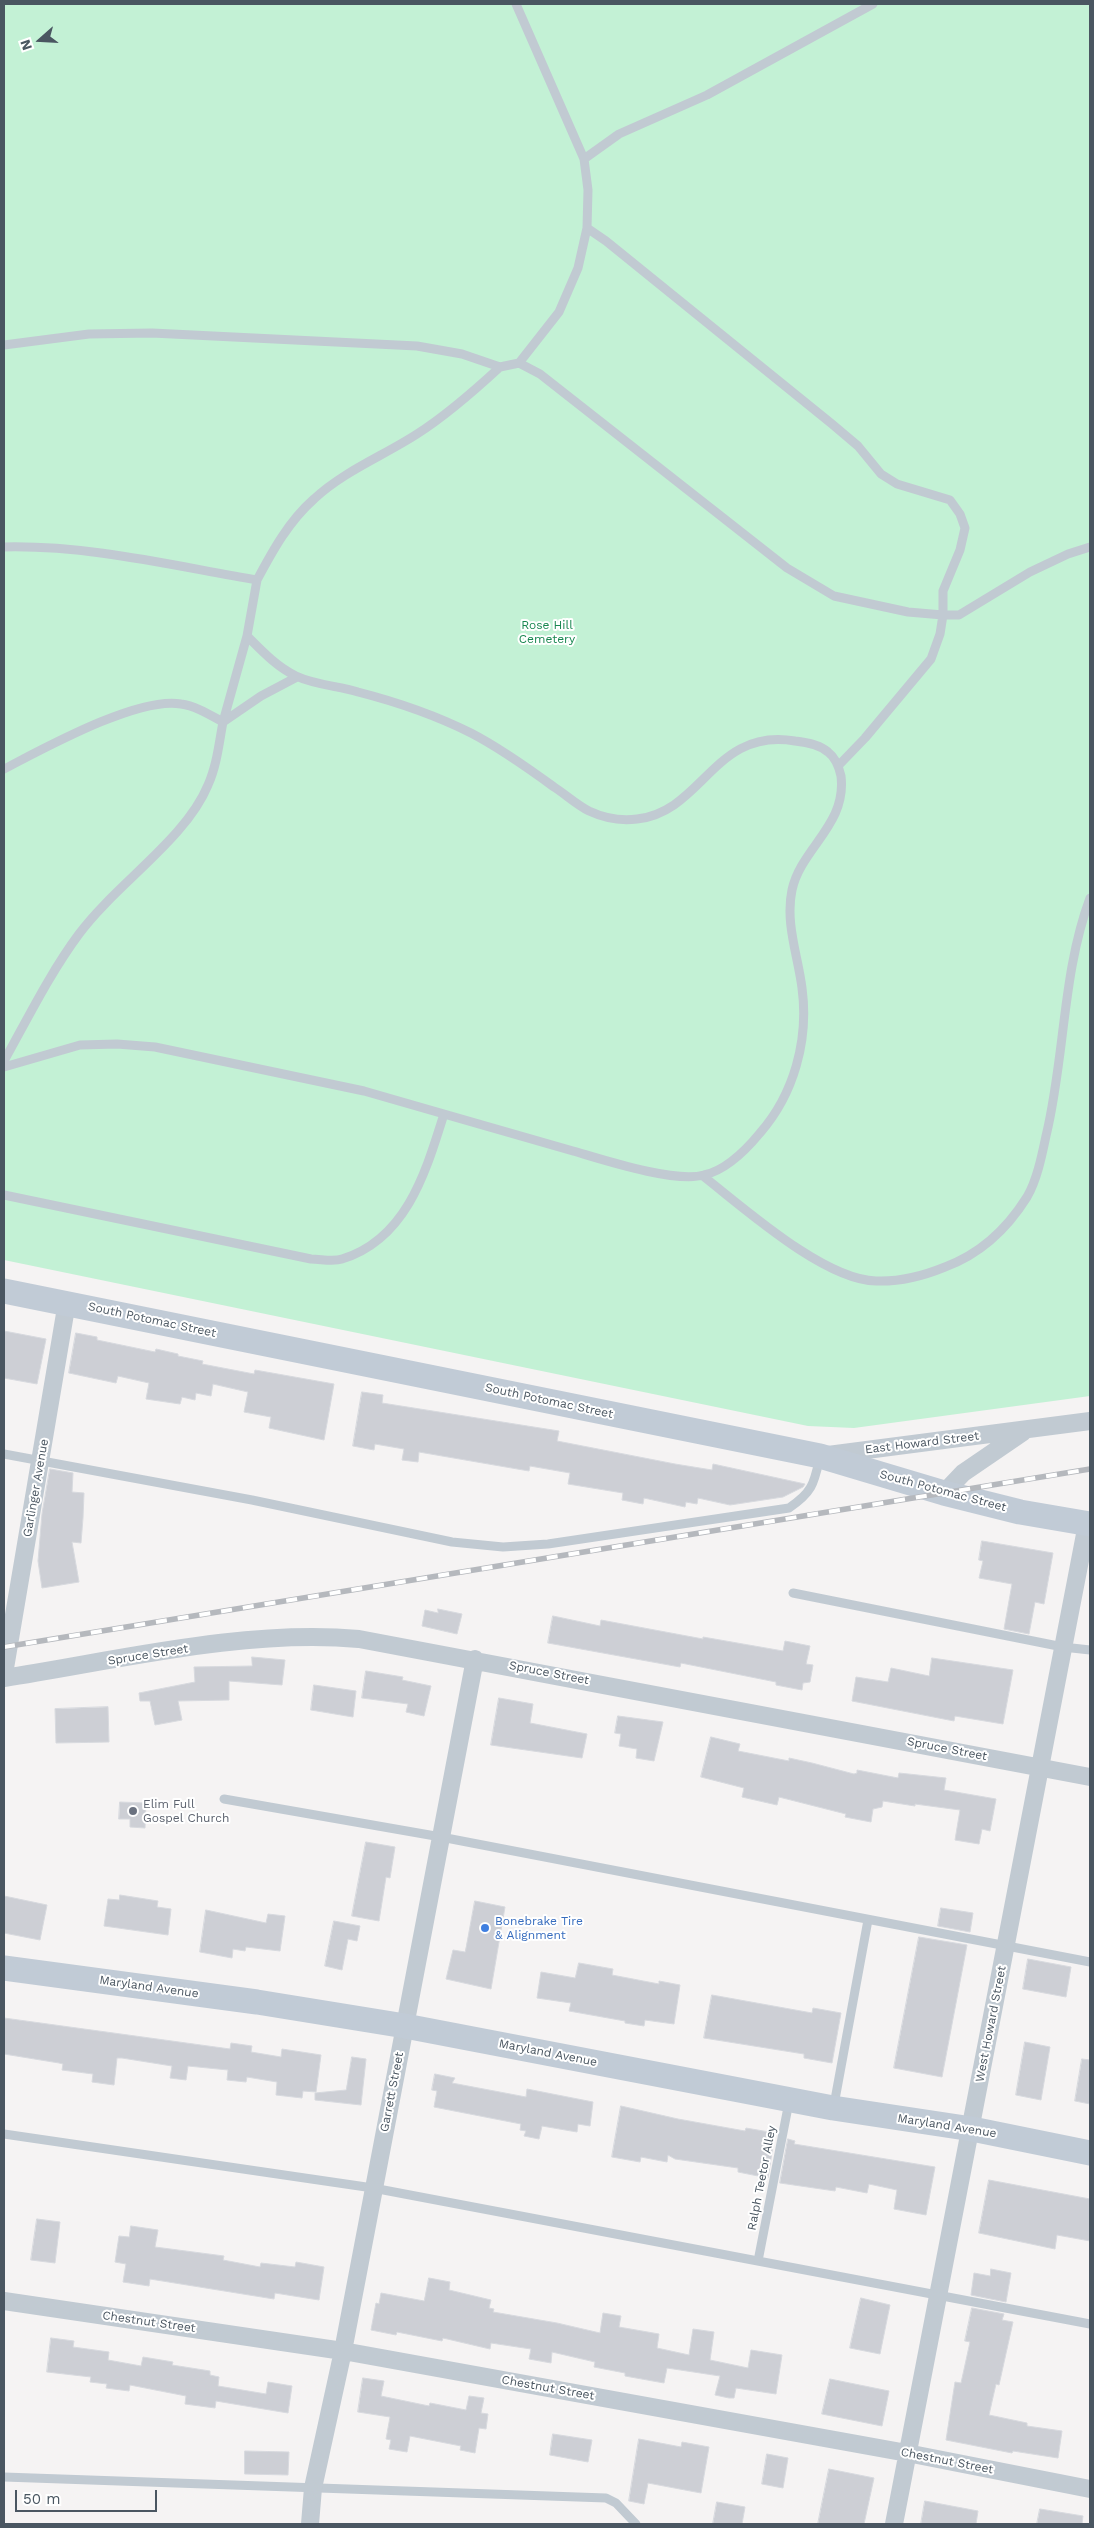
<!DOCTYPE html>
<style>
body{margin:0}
#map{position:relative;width:1094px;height:2528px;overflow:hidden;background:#f5f3f3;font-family:"Work Sans",sans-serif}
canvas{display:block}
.frame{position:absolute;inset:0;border:5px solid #4a5661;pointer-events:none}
.north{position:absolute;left:15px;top:15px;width:50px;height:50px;-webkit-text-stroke:4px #fff;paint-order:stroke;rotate:251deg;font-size:14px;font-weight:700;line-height:20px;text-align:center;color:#4a5661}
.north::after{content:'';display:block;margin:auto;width:18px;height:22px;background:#4a5661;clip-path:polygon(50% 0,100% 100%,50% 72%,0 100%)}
.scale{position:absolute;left:15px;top:2490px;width:142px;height:22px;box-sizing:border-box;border:2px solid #4a5661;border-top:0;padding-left:6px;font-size:15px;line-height:18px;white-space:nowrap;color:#4a5661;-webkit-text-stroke:4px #fff;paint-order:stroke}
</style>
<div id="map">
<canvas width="1094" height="2528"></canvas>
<div class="frame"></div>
<div class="north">N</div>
<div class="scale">50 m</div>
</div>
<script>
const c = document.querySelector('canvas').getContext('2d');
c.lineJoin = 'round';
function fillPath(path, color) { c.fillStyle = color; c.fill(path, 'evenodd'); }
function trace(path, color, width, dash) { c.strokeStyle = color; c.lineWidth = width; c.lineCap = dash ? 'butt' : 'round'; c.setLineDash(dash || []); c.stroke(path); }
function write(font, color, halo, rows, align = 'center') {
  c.font = font + ' "Work Sans",sans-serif'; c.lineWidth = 4; c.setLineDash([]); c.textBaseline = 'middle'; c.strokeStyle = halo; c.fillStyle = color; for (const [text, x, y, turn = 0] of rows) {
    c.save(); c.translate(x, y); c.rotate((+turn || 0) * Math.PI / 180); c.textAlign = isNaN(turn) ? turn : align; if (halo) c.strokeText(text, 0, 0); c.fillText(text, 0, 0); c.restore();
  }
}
fillPath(new Path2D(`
 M4 4H1090V1396L854 1428 808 1426 4 1260Z`), '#c3f1d5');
const building = new Path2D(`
 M4 1331 46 1339 37 1384 4 1378Z
 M76 1333 97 1337V1340L155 1352 156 1349 178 1354V1356L203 1361 202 1364 254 1374 255 1370 334 1384 324 1440 269 1428 271 1417 244 1412 248 1392 213 1384 211 1396 196 1393 195 1400 182 1397 180 1404 146 1399 149 1383 118 1376 116 1383 69 1373Z
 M362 1392 383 1395 382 1403 559 1431 557 1441 675 1464 712 1470 713 1464 805 1484 803 1487 783 1497 730 1505 698 1498 697 1504 686 1502 685 1507 644 1498 643 1504 622 1500 623 1493 568 1484 570 1473 530 1466 529 1471 419 1452 418 1462 402 1460 404 1449 375 1444 374 1450 353 1446Z
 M50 1469 73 1473 72 1492 84 1493 83 1518 81 1543 72 1542 79 1582 42 1588 38 1561 42 1514Z
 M982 1541 1053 1553 1044 1604 1035 1602 1029 1634 1004 1629 1012 1584 979 1578 983 1561 979 1560Z
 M438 1609 462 1614 457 1634 422 1626 425 1610 438 1613Z
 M553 1616 600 1626 601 1620 703 1639V1637L783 1651 785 1641 810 1646 806 1664 813 1665 810 1682 803 1683 802 1690 776 1685V1682L681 1663 680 1667 548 1643Z
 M252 1657 285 1660 282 1685 229 1681V1700L178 1701 182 1720 155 1725 150 1701H140L139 1693 195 1682 194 1667 252 1666Z
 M932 1658 1013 1670 1003 1724 955 1716 954 1721 852 1701 856 1677 888 1682 891 1668 929 1676Z
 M366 1671 403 1677 402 1680 431 1686 424 1716 406 1712 408 1704 362 1698Z
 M314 1685 356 1691 353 1717 311 1710Z
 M499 1698 533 1704 530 1723 587 1734 582 1758 491 1745Z
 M108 1707 109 1742 56 1743 55 1709Z
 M618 1716 663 1722 654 1761 636 1758 637 1749 619 1746 621 1734 615 1733Z
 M711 1737 740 1744 738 1751 789 1761V1758L812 1763 854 1774 857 1773V1770L898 1778 899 1773 946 1778 944 1790 996 1799 990 1831 982 1829 979 1844 955 1840 960 1810 915 1804V1806L883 1801 882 1807 873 1809 871 1822 845 1817 846 1814 779 1797 777 1805 742 1797 744 1788 701 1777Z
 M120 1802 146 1803 145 1828 130 1827V1819H119Z
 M366 1842 395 1847 390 1878 386 1877 379 1921 352 1916Z
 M120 1895 158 1901 157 1907 171 1909 168 1935 104 1926 108 1899 119 1900Z
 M4 1896 47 1905 40 1940 4 1933Z
 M475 1901 505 1907 491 1989 446 1979 453 1950 465 1952Z
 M941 1908 973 1913 970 1932 938 1926Z
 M206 1910 266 1923 268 1914 285 1916 280 1951 246 1947 245 1951 233 1949 232 1958 200 1952Z
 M334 1921 360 1926 357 1941 348 1939 342 1970 325 1966Z
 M919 1937 967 1945 942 2077 894 2068Z
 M1028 1959 1071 1967 1066 1997 1023 1989Z
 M579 1963 613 1969 612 1975 659 1984V1981L680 1985 674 2024 645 2020 644 2026 625 2023V2021L569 2011 571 2003 537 1998 541 1972 575 1978Z
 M712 1995 812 2013 813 2008 841 2013 832 2063 804 2058V2054L704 2038Z
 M4 2018 230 2049 231 2043 252 2046 251 2052 281 2057 282 2049 321 2055 316 2092 303 2091 302 2098 276 2095 277 2082 247 2077 246 2082 227 2080 228 2070 188 2066 186 2080 170 2078 172 2066 122 2058H117L114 2085 92 2082 93 2074 62 2070 63 2064 59 2063 4 2054Z
 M1025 2042 1050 2047 1041 2100 1016 2095Z
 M352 2057 366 2059 361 2105 315 2100V2093L346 2090Z
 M1082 2059 1090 2060V2104L1075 2101Z
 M435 2074 455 2078 452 2083 526 2097 527 2089 593 2102 590 2126 578 2124 577 2132 542 2126 539 2139 524 2136 526 2131 520 2130 521 2124 434 2107 437 2091 432 2090Z
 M621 2106 678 2119 745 2131 746 2128 775 2133 768 2178 738 2172V2168L675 2159 668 2155 667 2162 641 2157 640 2162 612 2157Z
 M788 2139 795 2141 794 2144 935 2167 926 2215 894 2209 897 2190 869 2184 867 2193 836 2187 835 2191 780 2183Z
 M989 2180 1090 2199V2241L1057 2235 1055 2249 979 2233Z
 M37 2219 60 2222 55 2263 31 2260Z
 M131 2226 158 2230 155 2247 224 2256 223 2260 260 2267 261 2263 295 2267 296 2262 324 2267 319 2300 275 2293 274 2299 150 2279 149 2286 123 2282 126 2264 115 2262 119 2236 129 2237Z
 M991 2269 1011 2273 1006 2302 971 2295 974 2273 990 2276Z
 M429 2278 450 2282 449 2290 491 2300 489 2308 494 2309 493 2312 557 2323 600 2333 603 2313 621 2316 619 2327 659 2334 657 2348 689 2355 693 2329 714 2332 710 2360 748 2368 751 2350 782 2355 776 2394 736 2388 734 2398H729L715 2395 720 2376 667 2368 664 2383 625 2376V2373L594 2367 595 2362 552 2352 551 2363 529 2359 531 2349 491 2343 490 2349 443 2338 442 2341 397 2332 396 2335 371 2330 376 2303 379 2304 381 2293 424 2301Z
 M861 2298 890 2305 880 2354 850 2348Z
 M972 2308 1004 2314 1002 2320 1013 2322 999 2385 996 2384 989 2415 1027 2423V2426L1062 2431 1058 2458 1013 2451 1012 2453 946 2440 955 2382 961 2383 970 2342 965 2341Z
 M51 2338 74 2341 73 2347 109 2352 108 2360 141 2366 143 2357 173 2362 172 2365 210 2371V2375L219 2377 218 2386 266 2394 268 2382 292 2386 288 2413 216 2401 215 2408 185 2404 186 2396 130 2385 129 2391 106 2388 107 2384 90 2382 91 2377 47 2372Z
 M363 2378 384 2381 381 2396 429 2406 430 2403 466 2410 469 2396 484 2398 481 2413 488 2414 486 2429 479 2428 475 2453 460 2450 461 2446 410 2436 407 2452 389 2449 391 2440 386 2439 390 2417 358 2412Z
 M830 2379 889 2391 882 2426 822 2414Z
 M553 2434 592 2440 588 2462 550 2455Z
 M639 2439 681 2447 682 2442 709 2447 701 2493 648 2483 644 2504 629 2501Z
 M245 2451 289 2452 288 2475 245 2474Z
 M767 2454 788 2458 783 2488 762 2484Z
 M829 2469 874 2478 864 2524H818Z
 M925 2501 978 2511 976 2524H921Z
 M717 2502 745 2507 742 2524H713Z
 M1040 2509 1083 2516 1082 2524H1037Z`);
fillPath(building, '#cdcfd5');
trace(building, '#d7d9de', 1);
trace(new Path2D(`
 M516 4 584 159 588 190 587 228
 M584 159 619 134 707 95 873 4
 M587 228 606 241 832 424 858 446 881 474 897 484 950 500 960 514 965 528 960 550 943 591V615L908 612 834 596 787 568 540 374 519 363 559 312 578 268Z
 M4 345 89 334 152 333 417 346 462 354 500 367C474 391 447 415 417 434 383 456 344 471 314 499 289 521 273 550 257 580 174 566 89 545 4 547
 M500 367 519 363
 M247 636C262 651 277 667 296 676 315 685 339 686 358 692 397 702 435 715 471 733 500 748 528 768 554 787 565 794 577 805 589 811 604 818 621 821 637 819 703 812 714 727 795 741 805 742 820 745 828 752 836 758 839 767 841 776 847 825 801 848 792 890 785 923 798 956 802 988 809 1040 794 1094 760 1133 746 1150 727 1170 704 1175 674 1183 604 1160 573 1151 530 1139 487 1126 444 1114
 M223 722 247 636 257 580
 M223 722 261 696 297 677
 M839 765 865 738 931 659 940 634 943 615H959L1030 572 1068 554 1090 547
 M4 769C43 749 138 696 181 704 196 706 210 715 223 722 219 743 217 765 208 785 186 839 116 884 79 934 50 973 28 1018 4 1061
 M4 1067 80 1045 117 1044 155 1047 364 1091 444 1114C426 1171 407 1239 342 1259 333 1262 321 1259 311 1259L4 1195
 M703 1176C744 1208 824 1280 876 1281 900 1282 923 1276 945 1267 980 1254 1007 1229 1027 1197 1037 1180 1042 1155 1046 1136 1065 1058 1062 973 1090 898
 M4 1454 252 1500 452 1542 503 1547 548 1544 789 1508C813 1492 814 1483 820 1457
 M793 1593 1063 1647 1090 1650
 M224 1799 441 1837 1090 1962
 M834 2105 868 1920
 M4 2134 373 2188 1090 2324
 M758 2261 789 2102
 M4 2477 606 2498 616 2503 636 2524`), '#c1cad2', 9);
trace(new Path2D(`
 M828 1455 1090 1421
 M944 1493 963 1473 1023 1432
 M4 1674 67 1302
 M4 1678C119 1660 243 1629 359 1639L1090 1777
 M4 2301 343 2351 907 2453 1090 2489
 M310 2524 313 2488 343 2351 475 1659
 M894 2524 1087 1524`), '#c1cad2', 18);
trace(new Path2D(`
 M4 1291 820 1456 944 1493 1020 1512 1090 1524
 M4 1968 257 2002 405 2026 833 2108 972 2129 1090 2153`), '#c1cbd6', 25);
const rail = new Path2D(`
 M4 1647 1090 1469`);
trace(rail, '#b5b8bd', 5.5);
trace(rail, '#fff', 4, [11]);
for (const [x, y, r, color] of [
 [133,1811,5,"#6b7280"],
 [485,1928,5,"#3f7fe0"]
]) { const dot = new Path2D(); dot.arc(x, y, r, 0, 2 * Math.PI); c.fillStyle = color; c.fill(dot); trace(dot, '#fff', 2); }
write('12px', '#17864f', '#fff', [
 ["Rose Hill",547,625],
 ["Cemetery",547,639]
]);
write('12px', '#4a5661', '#fff', [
 ["South Potomac Street",152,1320,12],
 ["South Potomac Street",549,1401,12],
 ["East Howard Street",922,1443,-7],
 ["Garlinger Avenue",36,1488,-80],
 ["South Potomac Street",943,1491,15],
 ["Spruce Street",148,1655,-9],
 ["Spruce Street",549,1673,11],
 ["Spruce Street",947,1749,11],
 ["Maryland Avenue",149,1987,8],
 ["West Howard Street",991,2024,-79],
 ["Maryland Avenue",548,2053,11],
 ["Garrett Street",392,2092,-79],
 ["Maryland Avenue",947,2126,9],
 ["Ralph Teetor Alley",762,2178,-79],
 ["Chestnut Street",149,2322,8],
 ["Chestnut Street",548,2388,10],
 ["Chestnut Street",947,2461,11]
]);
write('12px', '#5b616d', '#fff', [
 ["Elim Full",143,1804],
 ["Gospel Church",143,1818]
], 'left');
write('12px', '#366cbe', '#fff', [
 ["Bonebrake Tire",495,1921],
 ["& Alignment",495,1935]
], 'left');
</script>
